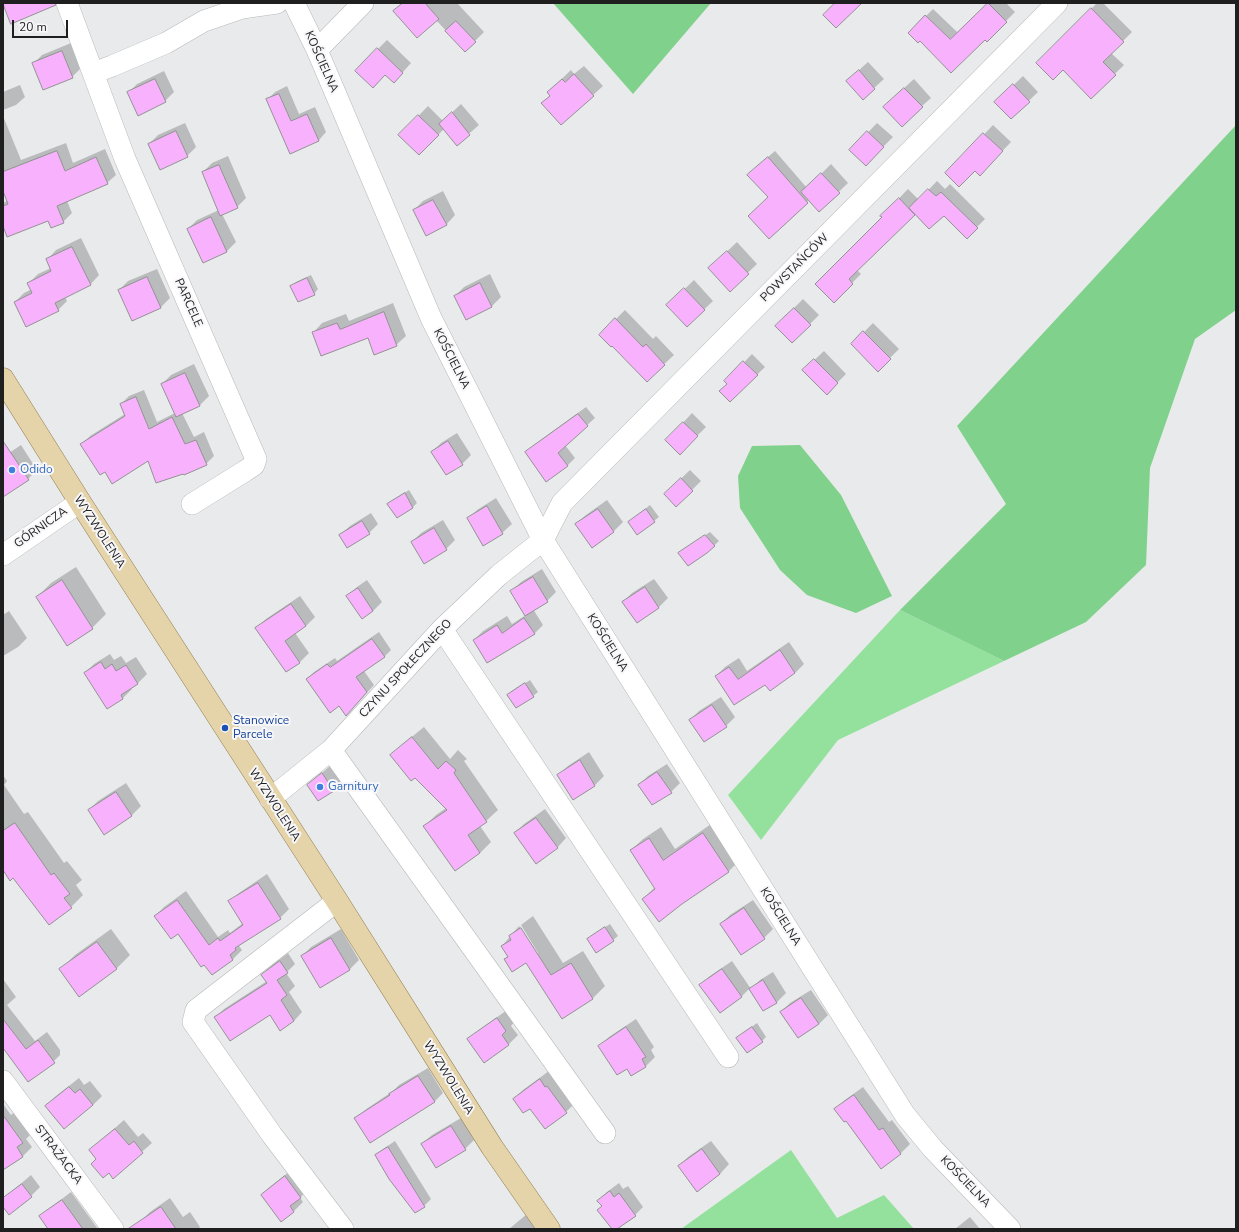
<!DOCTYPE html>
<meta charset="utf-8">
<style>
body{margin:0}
#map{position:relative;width:1239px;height:1232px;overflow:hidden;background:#e9eaeb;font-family:"Nunito Sans",sans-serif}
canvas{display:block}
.frame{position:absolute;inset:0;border:4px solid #1f1f20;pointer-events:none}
.scale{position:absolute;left:12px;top:20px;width:56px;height:18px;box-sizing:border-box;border:2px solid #1f1f20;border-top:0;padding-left:5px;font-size:12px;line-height:14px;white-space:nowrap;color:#1f1f20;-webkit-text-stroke:3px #f7f7f9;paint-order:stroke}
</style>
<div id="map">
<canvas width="1239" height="1232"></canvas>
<div class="frame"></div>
<div class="scale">20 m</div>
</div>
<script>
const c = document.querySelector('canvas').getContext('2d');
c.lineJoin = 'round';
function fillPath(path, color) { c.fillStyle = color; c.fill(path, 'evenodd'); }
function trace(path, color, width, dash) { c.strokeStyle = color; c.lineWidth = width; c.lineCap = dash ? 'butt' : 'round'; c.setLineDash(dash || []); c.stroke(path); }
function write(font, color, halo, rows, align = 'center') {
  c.font = font + ' "Nunito Sans",sans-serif'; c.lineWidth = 4; c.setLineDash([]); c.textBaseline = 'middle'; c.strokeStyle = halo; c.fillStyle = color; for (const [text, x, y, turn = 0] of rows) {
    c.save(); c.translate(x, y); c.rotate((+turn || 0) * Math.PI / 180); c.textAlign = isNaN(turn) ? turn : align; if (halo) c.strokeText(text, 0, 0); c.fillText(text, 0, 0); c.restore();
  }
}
fillPath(new Path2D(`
 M900 610 1004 661 838 740 761 840 728 795Z
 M791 1150 837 1218 884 1195 914 1229H681Z`), '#94e19d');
fillPath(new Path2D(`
 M553 3H711L633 94Z
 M1236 125V310L1195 339 1150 468 1146 565 1086 622 1004 661 900 610 1006 504 957 426Z
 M800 445 841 495 892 596 856 613 807 595 780 570 740 508 738 476 752 446Z`), '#80d18b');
fillPath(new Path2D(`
 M403 3H457L484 32 465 51 436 20Z
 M989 3H1006L1015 12 987 40 969 23Z
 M1097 3H1103L1132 32 1111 53 1124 65 1091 97 1074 26Z
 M933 9 975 49 920 39 909 33Z
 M387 40 411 63 403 72 394 81 386 74 356 71Z
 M71 43 81 68 72 77 33 64 42 55Z
 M868 62 884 79 863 98 847 81Z
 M584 66 603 86 561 124 551 95 548 92 571 70 574 74Z
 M164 71 174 92 165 101 128 93 137 84Z
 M1023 76 1038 92 1011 118 996 102Z
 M914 79 931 98 922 106 893 98Z
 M20 85 25 97 16 105 3 110V92Z
 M287 86 299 114 315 107 326 132 319 140 291 152 267 100 275 92Z
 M461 104 479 125 457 144 444 129 419 154 400 135 428 106 443 121Z
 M3 116 21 160 66 143 73 163 105 149 116 175 107 183 67 201 72 213 63 222 48 220 3 223V203L8 200 3 188Z
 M185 123 196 147 187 156 149 144 158 135Z
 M877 123 893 137 866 164 851 150Z
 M993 125 1011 142 989 165 975 170 947 173Z
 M775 151 807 188 831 164 848 183 819 211 809 200 770 238 769 197 755 168Z
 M228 156 246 198 237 207 222 214 236 242 227 251 204 262 188 229 197 220 219 210 203 172 212 163Z
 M937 181 945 189 950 184 985 219 967 237 944 214 915 213 857 270 861 274 834 301 883 217 882 216 908 189 919 200Z
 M443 191 455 215 446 225 414 210 423 201Z
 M81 238 99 275 90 285 65 297 67 301 58 310 15 302 24 293 32 289 29 283 38 274 51 268 47 260 56 250Z
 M737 242 757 264 730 290 718 260Z
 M157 269 170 298 161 307 119 290 128 281Z
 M490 274 501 297 492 306 466 319 455 296 464 287Z
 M311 275 318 289 314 294 292 286 296 282Z
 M694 280 713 301 687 326 668 305Z
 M803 299 819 315 792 342 776 326Z
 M393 303 406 336 396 345 368 337 313 333 322 323 346 314 349 321Z
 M625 310 653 339 656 336 674 355 647 380 612 344 600 335Z
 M873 323 899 349 878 370 852 344Z
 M824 351 846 374 827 393 804 370Z
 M752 354 765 367 730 401 729 383 726 381Z
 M194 364 209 396 200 405 182 413 194 437 204 432 214 456 206 464 149 460 105 471 82 444 90 436 125 414 121 404 129 396 144 390 157 422 175 413 162 384 171 375Z
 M586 407 595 418 565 445 575 458 567 466 526 453 534 445Z
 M692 413 706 427 680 453 667 440Z
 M457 433 471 455 462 464 432 452 441 443Z
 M21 445 37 470 28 479 3 496V457Z
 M690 470 701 481 676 506 665 494Z
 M409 490 417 503 413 507 397 517 389 504 393 500Z
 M496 498 512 524 502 533 483 544 468 519 477 510Z
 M607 500 623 522 614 531 592 546 576 524 586 515Z
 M650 505 659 517 637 534 629 522Z
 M371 513 378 524 369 533 340 535 350 526Z
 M443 520 455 540 446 549 412 542 421 533Z
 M710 532 719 541 706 553H679L684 549Z
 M76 567 106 614 92 628 37 597 51 583Z
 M542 569 556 592 547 601 533 609 543 625 534 634 474 640 483 631 507 616 512 624 526 615 512 591 521 582Z
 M654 579 668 598 659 607 623 602 632 593Z
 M367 580 382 602 373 611 348 596 357 587Z
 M300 596 315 617 306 626 295 633 309 653 300 662 286 671 257 628 266 619Z
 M9 611 27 638 18 647 3 656V615Z
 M379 632 391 650 384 657 364 671 374 685 353 708 339 705 307 679 314 672 335 658 337 661Z
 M789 642 804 664 795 673 770 690 766 683 716 676 725 667 739 658 747 671Z
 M110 654 114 660 121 656 126 663 136 657 147 674 138 683 131 688 132 689 123 698 107 708 85 673 94 664Z
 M530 680 538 692 533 696 516 707 508 695 512 691Z
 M721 697 735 717 726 726 690 720 699 711Z
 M424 727 450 759 458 750 467 759 464 761 498 810 486 821 480 826 491 842 480 853 425 826 436 815 446 808 392 755 403 744Z
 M589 752 604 776 595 785 573 798 559 775 568 766Z
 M667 764 680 783 671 792 639 785 648 776Z
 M331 765 343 782 334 791 308 785Z
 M3 775 7 781 4 785 24 814 28 812 64 863 67 861 82 880 76 885 83 895 71 907 14 877 3 868Z
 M126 783 141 806 132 815 104 833 89 810 98 801Z
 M545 809 566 838 557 848 515 833 524 824Z
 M714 822 740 860 729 871 643 899 655 887 631 850 643 839 661 827 675 849Z
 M267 874 289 909 280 918 244 941 239 946 242 950 233 959 212 974 178 933 155 916 164 907 186 891 218 937 228 930 230 933 243 923 230 902 239 893Z
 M753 900 773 929 764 938 721 924 730 915Z
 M533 916 563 963 583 951 605 986 593 998 562 1017 527 961 505 959 508 956 502 946 519 926 536 953H538L521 925Z
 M610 924 618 936 613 940 588 939 593 935Z
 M111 929 130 955 116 969H61L75 955Z
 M341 929 359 960 350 969 320 986 302 956 311 947Z
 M288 953 295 964 286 973 295 986 289 992 302 1012 294 1021 270 1014 216 1017 224 1009 267 981 263 975 271 966Z
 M732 961 751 989 760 980 773 972 786 993 777 1002 764 1010 750 988 741 997 701 985 710 976Z
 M3 979 16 997 7 1005 35 1041 47 1032 60 1050V1055L51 1064 3 1047Z
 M811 990 828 1015 819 1024 781 1012 790 1003Z
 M507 1010 515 1021 511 1026 518 1035 509 1044 469 1040 478 1031Z
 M636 1019 654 1047 651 1050 655 1057 646 1066 632 1075 627 1068 600 1046 609 1037Z
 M757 1023 766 1037 762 1041 742 1034Z
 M428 1068 443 1093 434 1102 356 1119 365 1110 393 1091 399 1085Z
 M549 1071 575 1103 566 1112 530 1107 514 1099 523 1090Z
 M79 1078 84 1085 90 1081 102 1096 93 1105 64 1128 46 1106 55 1097Z
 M863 1087 889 1122 892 1120 910 1144 901 1153 881 1167 846 1120 836 1109 845 1100Z
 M3 1104 11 1115 16 1111 31 1134 26 1139 32 1147 23 1156 7 1166 3 1160Z
 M461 1118 474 1140 465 1149 422 1144 432 1135Z
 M124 1120 138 1137 143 1133 152 1143 113 1177 90 1150Z
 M395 1141 431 1199 424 1206 376 1155 383 1149Z
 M711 1141 729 1164 720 1174 697 1190 679 1166 688 1157Z
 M294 1168 309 1188 300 1198 303 1202 294 1211 281 1220 262 1195 271 1186Z
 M31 1175 40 1187 31 1196 3 1205V1199Z
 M619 1183 623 1189 628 1186 643 1207 635 1215 616 1229H613L603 1206 598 1201 607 1192Z
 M71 1192 98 1229H49L41 1217 50 1208Z
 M170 1198 183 1217 190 1212 200 1227 198 1229H146L141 1221 150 1212Z
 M533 1209 537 1229H509Z
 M970 1217 980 1229H955Z`), '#0003');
const building = new Path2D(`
 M3 3H55L56 5 11 24Z
 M403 3H425L439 19 417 38 393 11Z
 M835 3H862L836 28 823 15Z
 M988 3 1007 22 987 42 985 40 951 73 920 41 918 43 908 33 925 15 950 39Z
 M1091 8 1124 42 1103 62 1116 75 1091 99 1063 70 1053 80 1036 63Z
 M456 21 476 42 465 52 445 31Z
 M377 48 403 73 394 83 385 75 373 88 355 71Z
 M62 51 73 78 43 90 32 63Z
 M859 70 875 89 863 100 846 81Z
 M574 74 594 96 561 125 541 103 550 96 547 92 562 79 565 82Z
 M155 79 166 102 138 116 127 92Z
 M1013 84 1030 102 1011 119 994 102Z
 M904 88 923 107 902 127 883 107Z
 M279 94 291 121 307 114 319 141 290 154 266 99Z
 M452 112 470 135 457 146 439 124Z
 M418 115 439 135 419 155 398 135Z
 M176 131 188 157 160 170 148 144Z
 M867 131 884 147 866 166 849 150Z
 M983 133 1003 151 980 176 975 171 959 187 945 173Z
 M57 151 65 171 96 157 108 184 57 206 64 223 51 228 48 221 7 237 3 226V206L8 204 3 191V172Z
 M768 157 808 203 769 239 748 216 768 197 747 175Z
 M219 165 238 208 220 216 202 172Z
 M821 173 840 193 819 212 801 192Z
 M928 189 936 196 941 192 978 228 967 239 944 216 929 229 909 208Z
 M899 198 915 215 849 279 853 284 834 303 815 284 882 217 880 216Z
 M433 200 447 225 426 236 413 210Z
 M211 217 227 252 203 263 187 229Z
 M72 247 91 285 55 303 59 311 26 327 14 302 32 293 27 283 51 271 46 259Z
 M727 251 749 274 730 292 708 268Z
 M147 277 161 308 132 321 118 290Z
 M307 278 315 295 298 302 290 286Z
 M480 283 492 307 466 320 454 296Z
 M684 288 705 310 687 327 666 305Z
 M794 308 811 325 792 343 775 326Z
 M384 312 397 346 374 355 368 338 321 356 312 332 337 323 340 329Z
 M615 318 643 347 646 344 665 365 647 382 612 346 611 347 599 335Z
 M863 331 891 359 878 372 851 344Z
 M814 359 838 383 827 395 802 370Z
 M743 361 758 375 730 402 719 391 727 384 724 381Z
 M185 373 200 406 176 417 161 384Z
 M136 397 149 429 172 417 185 444 196 440 207 465 184 475 183 474 156 483 148 461 112 484 105 472 100 475 80 444 125 416 120 404Z
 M578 414 588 426 558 453 568 466 546 482 525 452Z
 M683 422 698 436 680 455 665 440Z
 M3 441 29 480 3 497Z
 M448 441 463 465 446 475 431 452Z
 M681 478 693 491 676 507 664 494Z
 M405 493 413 508 397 518 387 504Z
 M487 506 503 534 483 546 467 518Z
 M598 509 614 532 592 548 575 524Z
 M646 509 655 522 637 535 628 522Z
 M362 521 370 534 347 548 339 535Z
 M434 528 447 550 424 564 411 542Z
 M705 535 715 546 707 553 688 566 678 553Z
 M533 577 548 602 525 616 510 591Z
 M62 580 93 629 67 646 36 597Z
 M645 587 659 608 637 623 622 602Z
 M358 588 373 611 362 619 346 596Z
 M291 604 306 626 285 641 300 663 286 672 255 628Z
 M524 618 535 634 487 663 473 640 497 625 502 633Z
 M372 639 385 657 356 677 367 692 346 716 339 706 330 713 306 679 327 664 330 667Z
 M780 650 795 673 770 691 765 685 734 705 715 676 729 667 738 679Z
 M101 662 105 669 112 664 116 671 126 665 138 684 121 695 123 699 107 709 84 673Z
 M525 683 534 697 516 708 507 695Z
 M712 705 727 727 704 742 689 720Z
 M412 737 438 769 446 761 456 770 454 773 487 822 468 835 480 853 455 871 423 826 447 810 415 778 411 781 390 755Z
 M580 760 595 786 573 800 557 775Z
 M657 772 672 793 652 805 638 785Z
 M322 773 334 791 318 801 307 785Z
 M116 792 132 816 104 835 88 810Z
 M536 818 558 848 536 864 514 833Z
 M15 823 51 875 54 873 70 894 64 898 72 908 49 925 13 878 10 881 3 870V831Z
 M703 833 729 872 682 904 659 922 642 899 655 889 630 850 649 838 663 860Z
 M258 883 281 919 235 948 236 950 230 955 233 960 212 975 204 965 201 967 178 934 171 939 154 916 177 900 209 945 218 938 220 941 243 925 228 901Z
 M744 908 765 939 741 955 720 924Z
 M605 927 614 941 596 953 587 939Z
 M521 928 551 975 571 963 593 999 562 1019 526 963 512 972 504 959 508 957 501 946 511 940 509 936Z
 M331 938 350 970 320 988 301 956Z
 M97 942 117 969 79 997 59 969Z
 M280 961 288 973 277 980 287 995 281 1000 294 1021 280 1031 270 1015 230 1041 214 1017 267 983 261 975Z
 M722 969 742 997 720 1013 699 985Z
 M763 980 777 1003 763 1011 749 989Z
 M801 998 819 1024 798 1038 780 1012Z
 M497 1018 506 1031 502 1035 509 1045 484 1063 467 1039Z
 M3 1019 26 1049 38 1040 55 1063 28 1082 3 1048Z
 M626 1027 646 1057 642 1059 646 1067 631 1076 627 1069 617 1075 598 1046Z
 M752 1027 763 1042 747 1053 736 1038Z
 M418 1076 435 1102 370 1143 354 1118 390 1095 389 1094Z
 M540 1079 545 1087 547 1086 567 1113 545 1129 530 1109 523 1113 513 1099Z
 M69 1087 75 1093 80 1089 93 1105 64 1129 45 1106Z
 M854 1095 879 1130 883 1128 901 1154 881 1169 846 1121 844 1122 834 1109Z
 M3 1115 23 1143 17 1147 23 1157 3 1170Z
 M451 1126 466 1150 436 1168 421 1144Z
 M115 1129 129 1145 134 1141 143 1153 113 1179 109 1173 103 1178 91 1164 96 1159 89 1150Z
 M388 1147 425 1207 415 1213 389 1179 375 1155Z
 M702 1149 720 1174 697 1192 678 1166Z
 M285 1176 301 1198 290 1206 294 1212 281 1222 261 1195Z
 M22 1184 32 1197 9 1215 3 1207V1198Z
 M610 1191 614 1197 619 1193 636 1216 617 1229H612L597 1210 602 1206 597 1201Z
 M62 1200 83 1229H48L39 1216Z
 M161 1207 176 1229H128Z`);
fillPath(building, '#f7b1fd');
trace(building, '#939293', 1);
const minor = new Path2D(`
 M67 3 125 159 256 459 254 465 245 471 192 504
 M294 3 317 50 431 318 543 540 905 1115 933 1149 1010 1229
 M317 50 363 3
 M94 73 112 66 166 43 204 21 242 8 277 3
 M3 555 80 502
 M442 629 728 1057
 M331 750 605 1133
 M270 799 331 750 442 629 499 575 543 540 562 503 1057 3
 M337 901 196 1010 193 1022 272 1135 343 1229
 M3 1081 113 1229`);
const major = new Path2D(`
 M3 379 80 502 337 901 492 1147 549 1229`);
trace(minor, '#b7b8b9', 22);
trace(major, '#948153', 23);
trace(minor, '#fff', 21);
trace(major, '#e5d3a9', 22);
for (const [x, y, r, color] of [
 [12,470,4,"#3f7fe0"],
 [225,728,4,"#1a4fb4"],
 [320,787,4,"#3f7fe0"]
]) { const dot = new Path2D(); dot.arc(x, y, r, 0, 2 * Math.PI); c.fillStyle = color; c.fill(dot); trace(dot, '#f7f7f9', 1.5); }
write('12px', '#1f1f20', '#f7f7f9', [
 ["KOŚCIELNA",321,62,66],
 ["POWSTAŃCÓW",795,268,-45],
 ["PARCELE",188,303,66],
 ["KOŚCIELNA",451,359,63],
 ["GÓRNICZA",41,528,-35],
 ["WYZWOLENIA",99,532,57],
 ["KOŚCIELNA",607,643,58],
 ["CZYNU SPOŁECZNEGO",406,669,-47],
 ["WYZWOLENIA",274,805,57],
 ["KOŚCIELNA",780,917,58],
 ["WYZWOLENIA",448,1078,58],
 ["STRAŻACKA",58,1155,53],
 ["KOŚCIELNA",965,1182,46]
]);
write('12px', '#366cbe', '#f7f7f9', [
 ["Odido",20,470],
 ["Garnitury",328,787]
], 'left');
write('12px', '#164399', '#f7f7f9', [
 ["Stanowice",233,721],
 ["Parcele",233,735]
], 'left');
</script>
